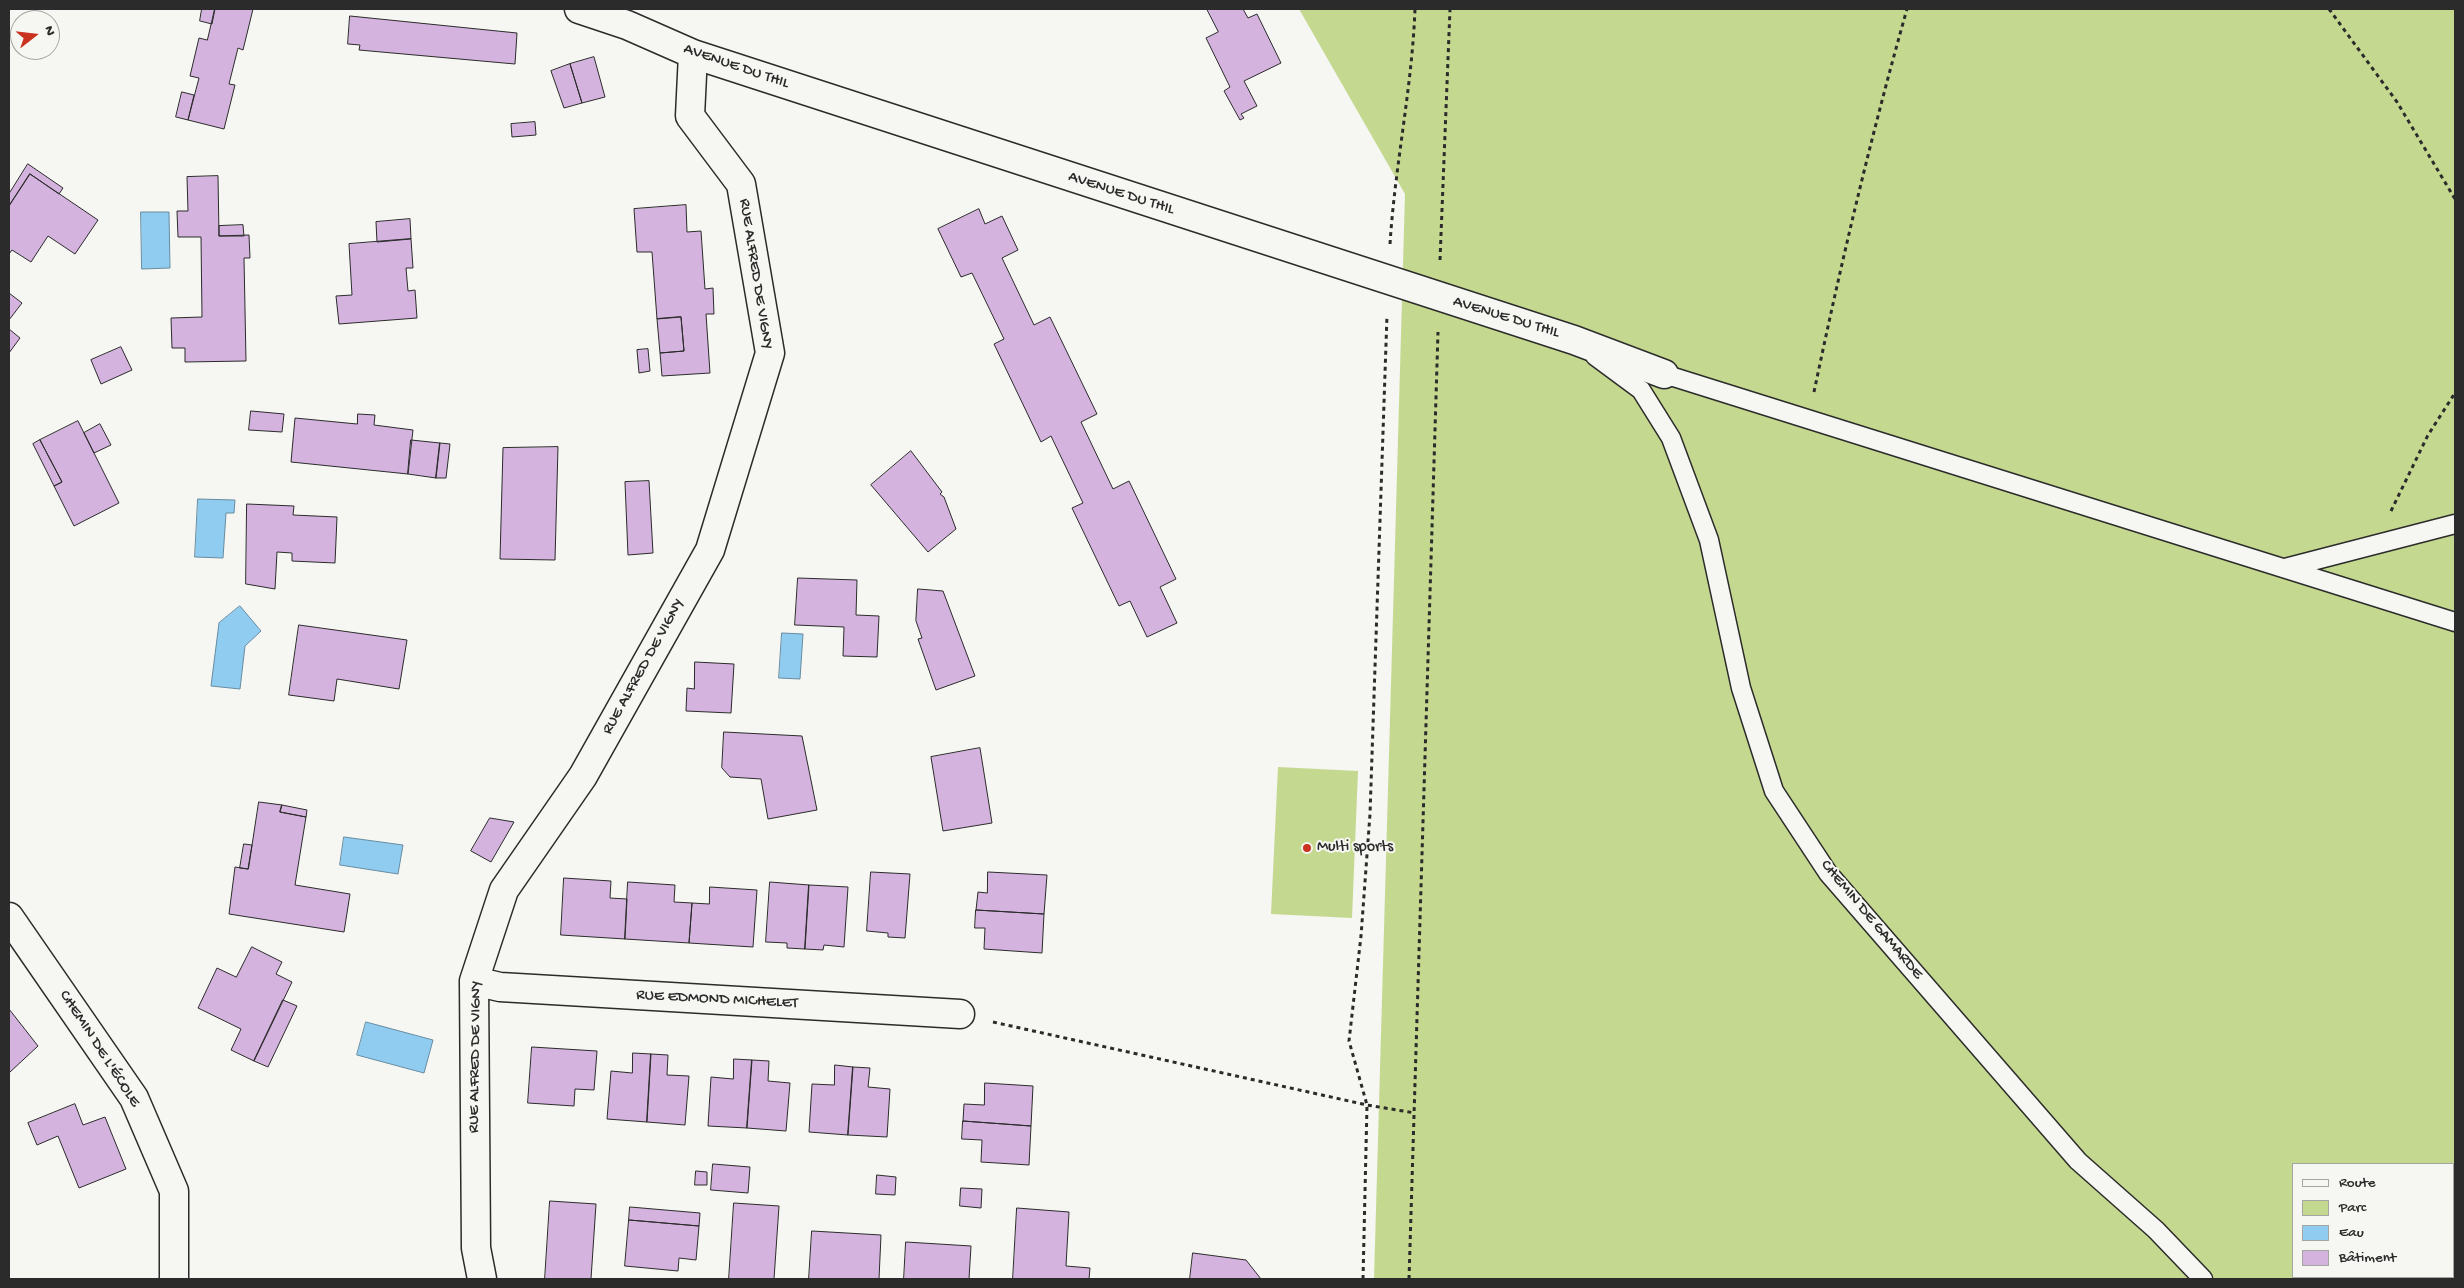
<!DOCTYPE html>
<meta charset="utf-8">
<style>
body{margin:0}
#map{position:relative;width:2464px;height:1288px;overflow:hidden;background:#f6f6f2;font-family:"Gochi Hand",sans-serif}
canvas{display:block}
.frame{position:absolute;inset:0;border:10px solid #2b2b2b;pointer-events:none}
.legend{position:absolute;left:2292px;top:1163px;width:162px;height:115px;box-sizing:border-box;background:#f6f6f2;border:1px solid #a5a5a2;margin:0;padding:6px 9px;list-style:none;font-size:15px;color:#2b2b2b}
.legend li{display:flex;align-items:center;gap:10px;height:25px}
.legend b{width:25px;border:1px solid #a5a5a2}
.north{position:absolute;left:10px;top:10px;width:50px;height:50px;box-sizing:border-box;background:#f6f6f2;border:1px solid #a5a5a2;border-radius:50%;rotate:74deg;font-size:14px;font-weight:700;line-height:20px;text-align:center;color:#2b2b2b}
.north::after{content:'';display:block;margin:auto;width:18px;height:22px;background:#c8321e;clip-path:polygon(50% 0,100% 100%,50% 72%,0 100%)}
</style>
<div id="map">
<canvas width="2464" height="1288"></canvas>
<div class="frame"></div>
<ul class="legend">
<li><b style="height:6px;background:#f6f6f2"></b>Route</li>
<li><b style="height:14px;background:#c4d98f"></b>Parc</li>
<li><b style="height:14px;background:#8fccef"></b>Eau</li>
<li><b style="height:14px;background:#d4b3df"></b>Bâtiment</li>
</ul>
<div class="north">N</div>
</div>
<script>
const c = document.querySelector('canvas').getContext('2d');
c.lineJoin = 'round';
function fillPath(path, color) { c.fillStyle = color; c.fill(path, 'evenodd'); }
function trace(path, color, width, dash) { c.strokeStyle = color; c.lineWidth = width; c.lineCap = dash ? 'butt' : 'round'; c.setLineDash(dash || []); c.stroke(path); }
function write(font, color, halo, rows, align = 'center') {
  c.font = font + ' "Gochi Hand",sans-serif'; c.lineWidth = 4; c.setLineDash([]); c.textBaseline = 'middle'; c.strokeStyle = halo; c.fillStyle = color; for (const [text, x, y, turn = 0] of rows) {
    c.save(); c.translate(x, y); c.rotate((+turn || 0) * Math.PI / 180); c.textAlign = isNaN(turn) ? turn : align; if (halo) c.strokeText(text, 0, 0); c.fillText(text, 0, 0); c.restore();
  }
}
fillPath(new Path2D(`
 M1299 9H2455V1279H1374L1405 194ZM2293 1164H2453V1277H2293Z
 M1278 767 1358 771 1352 918 1271 914Z`), '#c4d98f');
const water = new Path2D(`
 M141 212H169L170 268 142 269Z
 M198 499 235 500 234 513H226L223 558 195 557Z
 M240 606 261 631 245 646 240 689 211 686 219 623Z
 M782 633 803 634 800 679 779 678Z
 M344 837 403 845 398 874 340 865Z
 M366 1022 433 1040 424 1073 357 1055Z`);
fillPath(water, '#8fccef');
trace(water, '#678ca1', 1);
const building = new Path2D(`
 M202 9H215L212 24 200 21Z
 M215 9H253L243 50 238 48 229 84 235 85 224 129 188 120 199 78 190 76 199 38 207 40Z
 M1207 9H1243L1248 18 1257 14 1281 63 1244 81 1257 106 1241 114 1244 118 1240 120 1224 91 1230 87 1206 38 1218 32Z
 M350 16 517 33 515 64 359 50 360 45 348 44Z
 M594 57 605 97 582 103 570 64Z
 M570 64 582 103 564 108 551 71Z
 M182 92 194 95 188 120 176 117Z
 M535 122 536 135 512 137 511 124Z
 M28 164 63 188 59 194 30 174 9 206V194Z
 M30 174 98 220 75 254 48 236 31 262 12 250 9 254V206Z
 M218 176 219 236 249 235 250 258H244L246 361 185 362V348H172L171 318 202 317 201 237H178L177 211H188L187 177Z
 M686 205 687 232 701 231 705 289 713 288 714 314H706L710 373 662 376 660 353 684 351 681 317 657 319 652 252H637L634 209Z
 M979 209 985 224 1002 216 1018 250 1002 258 1034 325 1050 317 1097 414 1081 422 1113 489 1129 481 1176 579 1160 587 1177 623 1147 637 1130 601 1119 606 1072 508 1083 503 1051 436 1041 442 994 344 1004 339 972 273 961 277 938 229Z
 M410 219 411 239 377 242 376 222Z
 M243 225 244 236H219V226Z
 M411 239 413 268H406L408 291 415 290 417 318 339 324 336 296 352 295 349 244Z
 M9 293 22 303 9 320Z
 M681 317 684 351 660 353 657 319Z
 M9 329 20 338 9 353Z
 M121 347 132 370 101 384 91 360Z
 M648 349 650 371 639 373 637 350Z
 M251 411 284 414 282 432 249 430Z
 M358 414 375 415 374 425 413 430 408 474 291 462 295 418 357 424Z
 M78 421 119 503 74 526 54 486 62 482 40 440Z
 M100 424 111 445 94 453 84 433Z
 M40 440 62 482 54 486 33 444Z
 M411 440 440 443 436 478 408 474Z
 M440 443 450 444 446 478H436Z
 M558 447 555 560 500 559 503 448Z
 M911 451 942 492 940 494 944 497 956 529 928 552 871 485Z
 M649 481 653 553 628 555 625 482Z
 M247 504 294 506 293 515 337 517 335 563 292 561V553L277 552 275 589 246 584Z
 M798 578 857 580 856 615 879 616 877 657 843 656 844 627 795 625Z
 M918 589 943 591 975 676 936 690 918 639 922 638 916 621Z
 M299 625 407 640 399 689 337 679 334 701 289 695Z
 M695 662 734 664 731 713 686 711 687 688 694 689Z
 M724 732 802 736 817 810 768 819 761 779 730 777 722 768Z
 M980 748 992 823 943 831 931 757Z
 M259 802 282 805 280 812 306 817 295 885 350 894 344 932 229 914 235 867 248 869Z
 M282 805 307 810 306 817 280 812Z
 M490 818 514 822 491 862 471 851Z
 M244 844 252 845 248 869 240 868Z
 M871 872 910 874 905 938 888 937V933L867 931Z
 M988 872 1047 875 1044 914 976 910 978 892 987 893Z
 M564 878 611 881 610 898 627 899 625 939 561 935Z
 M628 882 675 885 674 902 692 903 689 943 625 939Z
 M770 882 809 885 805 949 787 948V943L766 942Z
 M809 885 848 887 844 947 824 945 823 950 805 949Z
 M710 887 757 890 753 947 689 943 692 903 709 904Z
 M976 910 1044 914 1042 953 984 949 985 928H975Z
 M252 947 282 962 276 974 292 982 254 1061 231 1050 241 1029 198 1008 217 968 236 977Z
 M283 1000 297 1006 268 1067 254 1061Z
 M9 1009 38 1046 9 1073Z
 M532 1047 597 1051 594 1090 575 1089 574 1106 528 1103Z
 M633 1053 651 1054 647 1122 607 1119 611 1071 632 1073Z
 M651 1054 668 1055 667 1075 689 1076 685 1125 647 1122Z
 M734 1059 752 1060 747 1128 708 1126 711 1077 733 1079Z
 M752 1060 769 1061 768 1081 790 1083 786 1131 747 1128Z
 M835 1065 853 1067 848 1135 809 1132 812 1084 834 1085Z
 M853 1067 870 1068 868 1087 890 1089 887 1137 848 1135Z
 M985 1083 1033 1086 1031 1126 963 1121 964 1104 984 1105Z
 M75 1104 83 1125 105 1117 126 1169 79 1188 58 1136 37 1145 28 1123Z
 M963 1121 1031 1126 1029 1165 981 1162 982 1140 962 1139Z
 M713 1164 750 1167 748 1193 711 1190Z
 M696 1171 707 1172V1185H695Z
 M877 1175 896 1177 895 1195 876 1194Z
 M961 1188 982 1189 981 1208 960 1206Z
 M550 1201 596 1204 591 1279H545Z
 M734 1203 779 1206 774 1279H729Z
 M630 1207 700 1213 699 1226 629 1220Z
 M1017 1208 1069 1212 1066 1266 1090 1268 1089 1279H1013Z
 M629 1220 699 1226 696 1260 679 1258 678 1271 625 1266Z
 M812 1231 881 1235 879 1279H809Z
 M906 1242 971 1246 969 1279H904Z
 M1193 1253 1246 1260 1261 1279H1190Z`);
fillPath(building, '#d4b3df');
trace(building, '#2b2b2b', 1);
const lane = new Path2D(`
 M1595 356 1641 390 1671 438 1709 540 1741 688 1774 791 1828 873 2078 1161 2156 1230 2203 1279
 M1664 374 2455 622
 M2285 568 2455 524`);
const street = new Path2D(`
 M579 9 627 25 693 54 1574 340 1664 374
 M9 917 134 1098 174 1191V1279
 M474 981 500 987 960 1014
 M482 1279 476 1248 474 981 504 890 583 776 710 550 770 353 741 184 690 116 693 54`);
trace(lane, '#2b2b2b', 21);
trace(street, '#2b2b2b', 31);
trace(new Path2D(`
 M2329 9 2397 102 2455 199
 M1390 244C1395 165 1412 88 1415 9
 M1440 260 1450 9
 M1814 392C1841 263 1871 136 1907 9
 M2391 511 2428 435 2455 393
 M993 1022 1367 1105 1415 1113
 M1363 1279 1367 1105 1349 1041 1361 936 1370 814 1387 315
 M1409 1279 1438 332`), '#2b2b2b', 3, [4, 4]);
trace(lane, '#f6f6f2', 18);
trace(street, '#f6f6f2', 28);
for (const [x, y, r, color] of [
 [1307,848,5,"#c8321e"]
]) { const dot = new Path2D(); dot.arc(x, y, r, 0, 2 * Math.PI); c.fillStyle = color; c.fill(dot); trace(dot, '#f6f6f2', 2); }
write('16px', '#2b2b2b', '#f6f6f2', [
 ["AVENUE DU THIL",736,67,19],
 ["AVENUE DU THIL",1121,194,18],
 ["RUE ALFRED DE VIGNY",755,274,81],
 ["AVENUE DU THIL",1506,318,17],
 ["RUE ALFRED DE VIGNY",644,667,-61],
 ["CHEMIN DE GAMARDE",1871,920,50],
 ["RUE EDMOND MICHELET",717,1000,3],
 ["CHEMIN DE L'ÉCOLE",99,1049,57],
 ["RUE ALFRED DE VIGNY",476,1057,-89]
]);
write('16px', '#2b2b2b', '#f6f6f2', [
 ["Multi sports",1317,848]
], 'left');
</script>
